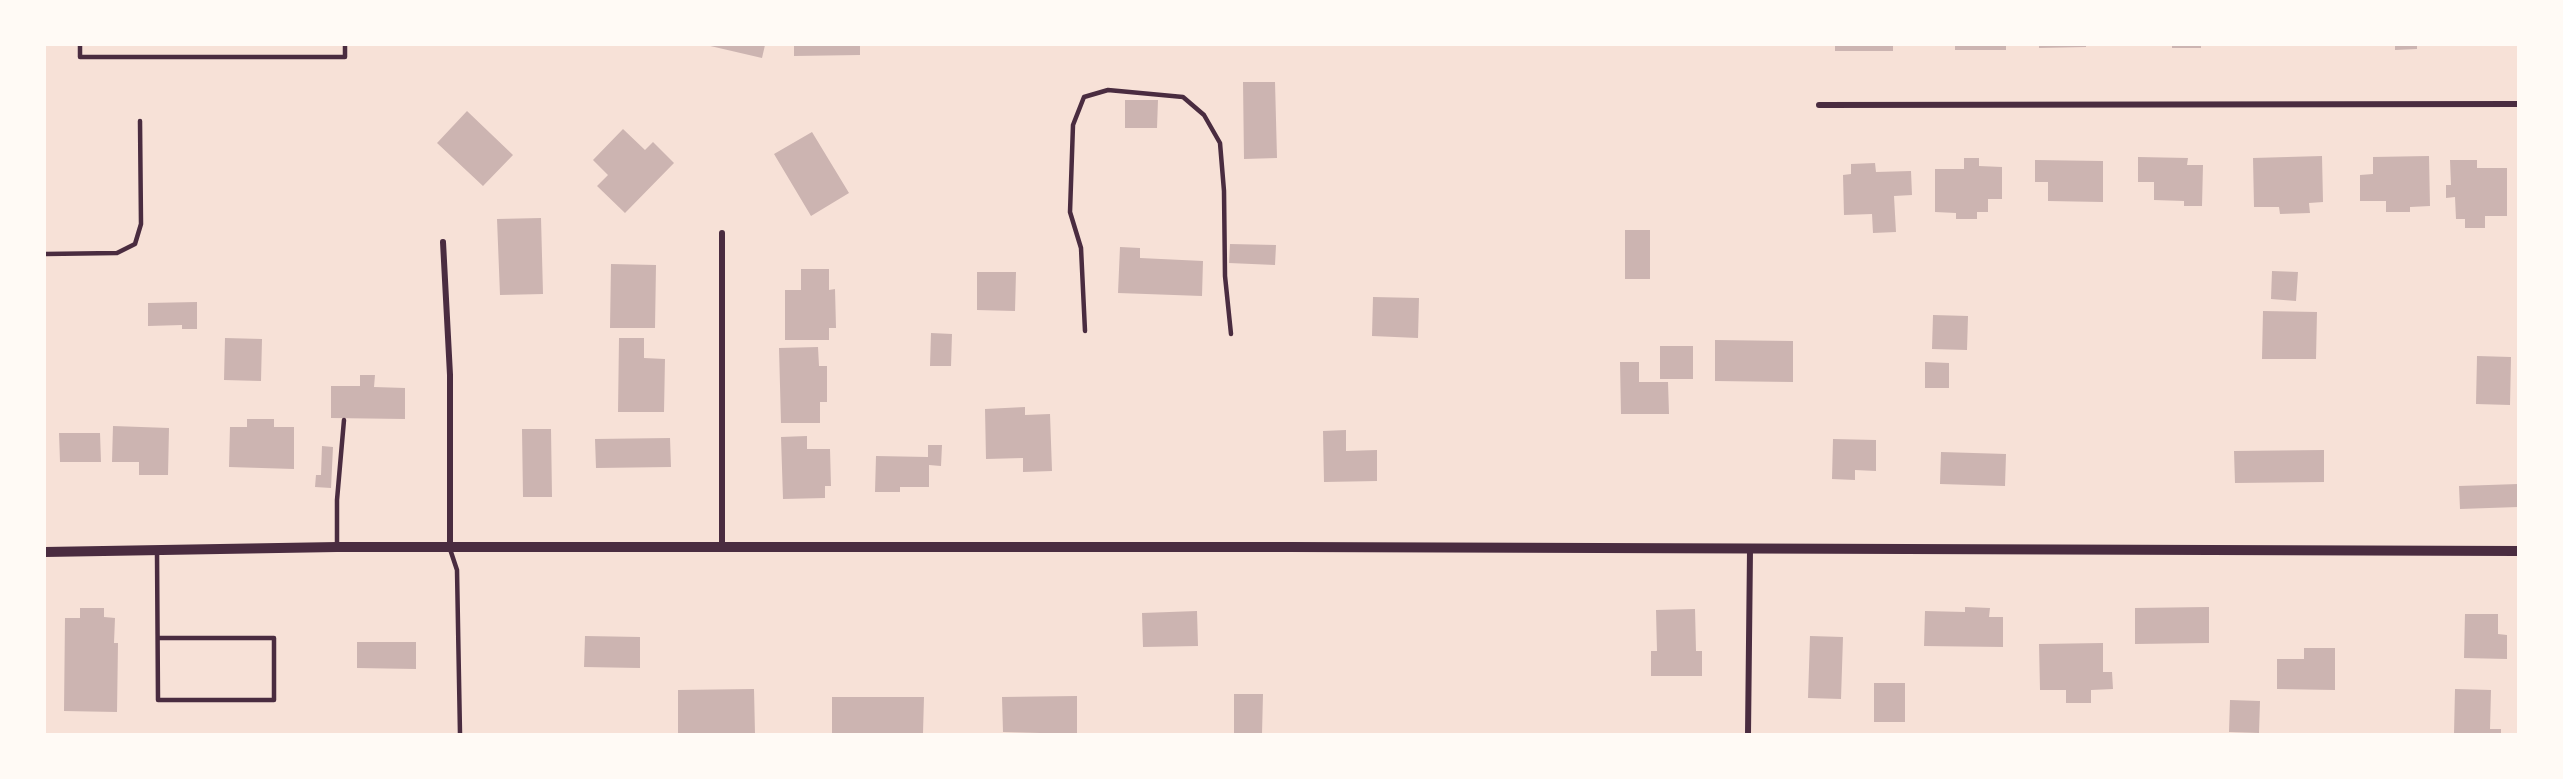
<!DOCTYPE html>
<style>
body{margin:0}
#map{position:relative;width:2563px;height:779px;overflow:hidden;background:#f7e1d7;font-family:"PT Serif",serif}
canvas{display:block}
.frame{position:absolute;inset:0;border:46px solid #fffaf5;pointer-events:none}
</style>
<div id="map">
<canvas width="2563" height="779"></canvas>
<div class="frame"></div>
</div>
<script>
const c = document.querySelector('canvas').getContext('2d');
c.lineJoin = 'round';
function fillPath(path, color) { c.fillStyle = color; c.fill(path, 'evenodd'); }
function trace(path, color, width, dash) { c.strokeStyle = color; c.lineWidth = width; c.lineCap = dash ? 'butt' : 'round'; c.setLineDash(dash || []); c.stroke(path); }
fillPath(new Path2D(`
 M706 45H765L762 58Z
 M794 45H860V55L794 56Z
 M1835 45H1893V51H1835Z
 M1955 45H2006V50H1955Z
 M2039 45H2086V47L2039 48Z
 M2172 45H2201V48H2172Z
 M2395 45H2417V49L2395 50Z
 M1243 82H1275L1277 158 1244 159Z
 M1125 100H1158L1157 128H1125Z
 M467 111 513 155 483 186 437 143Z
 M623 129 645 150 653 142 674 163 625 213 597 186 608 175 593 160Z
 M812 132 849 193 811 216 774 154Z
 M2322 156 2323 202 2309 203 2310 213 2280 214 2279 207H2254L2253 158Z
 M2429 156 2430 206 2410 207V212H2386V201H2360V175L2373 174V157Z
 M2138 157 2188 158 2187 165H2203L2202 206H2184V201L2154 200V182H2138Z
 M1964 158H1979V166L2002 167V199H1988V212H1977V219H1956V213L1935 212V169H1964Z
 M2035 160 2103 161V202L2048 201V182H2035Z
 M2450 160H2477V168H2507V216H2485V228H2465V219H2456L2455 197 2446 198V185H2451Z
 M1875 163 1876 172 1911 171 1912 195 1894 196 1896 232 1873 233 1872 214 1844 215 1843 175 1851 174V164Z
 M541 218 543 294 500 295 497 219Z
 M1625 230H1650V279H1625Z
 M1230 244 1276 245 1275 265 1229 263Z
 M1120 247 1140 248V258L1203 261 1202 296 1118 293Z
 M611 264 656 265 655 328H610Z
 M801 269H829V290L835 289 836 328H829V340H785V290H801Z
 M2272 271 2298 272 2296 301 2271 299Z
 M977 272H1016L1015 311 977 310Z
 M1373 297 1419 298 1418 338 1372 336Z
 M197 302V329H182V325L148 326V303Z
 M2263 311 2317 312 2316 359H2262Z
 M1933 315 1968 316 1967 350 1932 349Z
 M931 333 952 334 951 366H930Z
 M225 338 262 339 261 381 224 380Z
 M619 338H644V358L665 359 664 412H618Z
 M1715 340 1793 341V382L1715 381Z
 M1660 346H1693V379H1660Z
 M818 347 819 366H827V402H820V423H781L779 348Z
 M2477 356 2511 357 2510 405 2476 404Z
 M1620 362H1639V382H1668L1669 414H1621Z
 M1925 362 1949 363V388H1925Z
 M360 375H375L374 387 405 388V419L331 418V386H360Z
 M1025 407V415L1050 414 1052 471 1023 472V458L986 459 985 409Z
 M247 419H274V427H294V469L229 467 230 427H247Z
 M113 426 169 428 168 475H139V462H112Z
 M522 429H551L552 497H523Z
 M1346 430V451L1377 450V481L1324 482 1323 431Z
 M59 433H100L101 462H60Z
 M807 436V449H830L831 486H825V498L783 499 781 437Z
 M670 438 671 467 596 468 595 439Z
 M1833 439 1876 440V471L1855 470V480L1832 479Z
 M928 445H942L941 466 929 465V487H900V492H875L876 456 928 457Z
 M322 446 333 447 331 488 315 487 316 475H321Z
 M2324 450V482L2235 483 2234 451Z
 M1941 452 2006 454 2005 486 1940 484Z
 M2518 484V507L2460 509 2459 486Z
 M1965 607 1990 608 1989 617H2003V647L1924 646 1925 611 1965 612Z
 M2209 607V643L2135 644V608Z
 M80 608H104V617L115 618 114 643H118L117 712 64 711 65 618H80Z
 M1695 609 1696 651H1702V676H1651V651H1657L1656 610Z
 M1197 611 1198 646 1143 647 1142 613Z
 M2465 614H2498V634L2507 635V659L2464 658Z
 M585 636 640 637V668L584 667Z
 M1810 636 1843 637 1841 699 1808 698Z
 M357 642H416V669L357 668Z
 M2103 643V672H2112L2113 689 2091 690V703H2066V690H2040L2039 644Z
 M2304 648H2335V690L2277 689V659H2304Z
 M1874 683H1905V722H1874Z
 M754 689 755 734H678V690Z
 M2455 689 2491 690 2490 729H2501V734H2454Z
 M1234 694H1263L1262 734H1234Z
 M1077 696V734L1003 732 1002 697Z
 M832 697H924L923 733 832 734Z
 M2230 700 2260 701 2259 733 2229 732Z`), '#ccb4b1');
trace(new Path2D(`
 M80 45V57H345V45
 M45 254 117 253 135 244 141 224 140 121
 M1085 331 1081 248 1070 212 1073 125 1084 97 1108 90 1183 97 1204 115 1220 143 1224 191 1225 276 1231 334
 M337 547V500L344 420
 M450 549 457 570 460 734
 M157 552 158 700H274V638H159`), '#4a2c40', 4.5);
trace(new Path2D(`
 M1819 105 2518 104
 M443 242 450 375V548
 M722 548V233
 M1748 734 1750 550`), '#4a2c40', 6);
trace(new Path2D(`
 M45 552 337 547H1292L2518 551`), '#4a2c40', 10);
</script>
